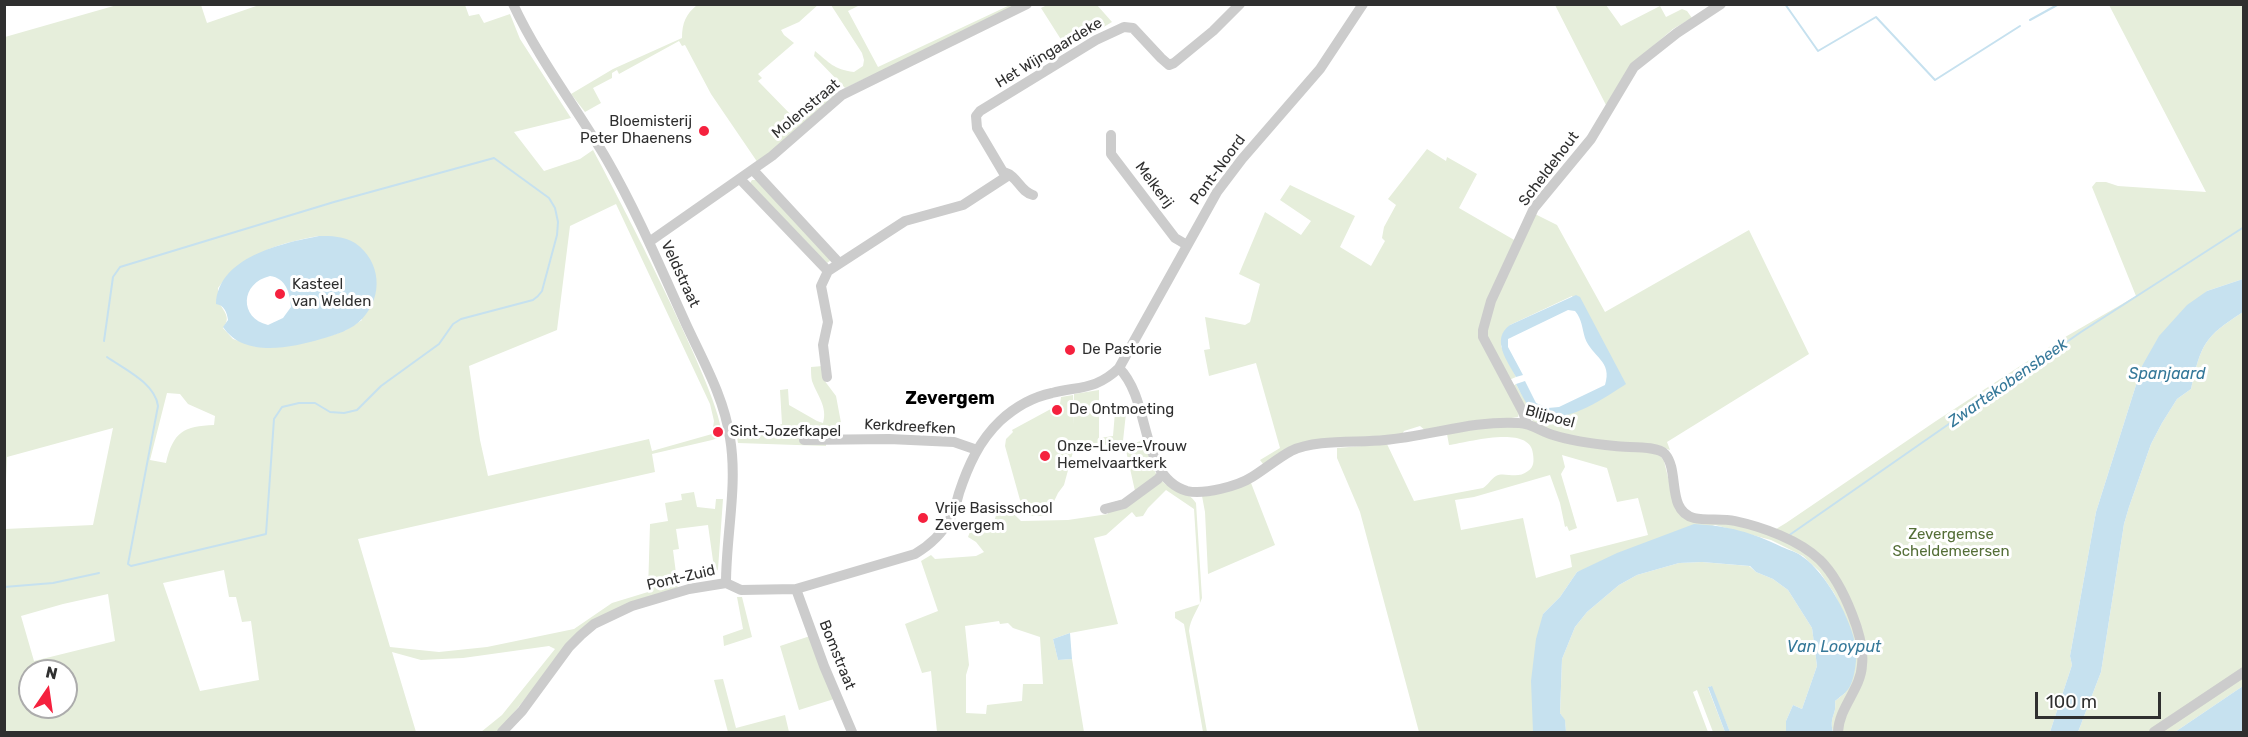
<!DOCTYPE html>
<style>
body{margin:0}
#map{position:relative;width:2248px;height:737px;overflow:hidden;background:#fff;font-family:Rubik,sans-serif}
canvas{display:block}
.frame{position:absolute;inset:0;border:6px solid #2f2f2f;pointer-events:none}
.north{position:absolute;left:18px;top:659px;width:60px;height:60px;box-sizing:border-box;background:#fff;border:2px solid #acacac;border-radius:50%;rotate:13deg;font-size:16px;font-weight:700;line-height:24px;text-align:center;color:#2f2f2f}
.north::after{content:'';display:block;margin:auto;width:21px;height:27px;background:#f5213e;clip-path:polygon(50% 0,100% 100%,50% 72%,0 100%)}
.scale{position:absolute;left:2035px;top:692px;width:126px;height:27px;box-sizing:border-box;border:3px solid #2f2f2f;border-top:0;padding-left:8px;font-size:18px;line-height:21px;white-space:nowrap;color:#2f2f2f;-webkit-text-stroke:4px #fff;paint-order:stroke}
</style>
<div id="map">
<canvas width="2248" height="737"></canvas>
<div class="frame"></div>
<div class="north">N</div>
<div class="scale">100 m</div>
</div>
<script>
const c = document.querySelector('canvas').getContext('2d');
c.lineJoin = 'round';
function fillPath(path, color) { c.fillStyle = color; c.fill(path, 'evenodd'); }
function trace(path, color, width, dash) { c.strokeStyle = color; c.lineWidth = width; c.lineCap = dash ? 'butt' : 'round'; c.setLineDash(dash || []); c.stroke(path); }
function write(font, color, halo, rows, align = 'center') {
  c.font = font + ' Rubik,sans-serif'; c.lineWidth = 6; c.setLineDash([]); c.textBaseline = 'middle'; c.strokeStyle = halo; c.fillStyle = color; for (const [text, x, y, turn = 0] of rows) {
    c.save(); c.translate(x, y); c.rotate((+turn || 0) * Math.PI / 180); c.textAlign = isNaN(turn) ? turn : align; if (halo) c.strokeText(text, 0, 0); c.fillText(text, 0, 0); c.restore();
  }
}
fillPath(new Path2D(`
 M262 4 465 5 469 16 479 14 484 23 510 14 520 39 571 118 514 132 544 171 580 159 593 150C612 185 731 412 721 437L712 440 652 454 655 472 358 539 390 647 439 652 487 647 574 629 612 603 648 592 650 524 668 521 665 503 682 500 681 494 694 492 697 507 715 509 716 499H723L718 569 715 575 708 525 676 529 679 549 673 550 678 589 614 610 542 678 498 732H481L502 715 555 649 549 646 463 658 421 660 392 652 416 732H5V529L93 525 113 428 7 457 5 502V37L117 5H201L207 23ZM616 204 710 404 714 421 712 434 652 451 649 439 488 476 480 440 469 366 557 330 570 226ZM319 236 362 320 346 330 330 336 257 347 233 339 223 328C231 318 225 313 220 304 218 301 218 293 218 288 242 254 279 243 319 236ZM167 393 180 394 188 404 215 416 214 425C184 426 173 432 166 463L150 460ZM224 570 229 597H236L242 622 251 621 259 680 200 691 163 583ZM108 594 115 641 34 661 21 616 63 604ZM30 671H66V707H30Z
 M819 4 799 22 781 30 784 35 794 43 758 74 762 78 758 81 797 121 831 89 837 94 758 163 711 94 685 45 682 46 679 41 619 74 617 70 612 73V78L593 88 601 103 585 112 571 94 613 69 682 38C682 23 686 14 697 5Z
 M831 5H860L848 11 878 67 1010 5H1021L845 88 814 56 815 51C830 63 833 69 854 72L863 66 864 60 862 53Z
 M1047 5H1097L1112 22 1067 49 1041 8Z
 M1555 5H1606L1621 26 1660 6 1666 17 1682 9 1687 11 1692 18 1673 29 1633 63 1606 105Z
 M2109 5H2243V279L2207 291 2142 366 2096 512 2070 656 2072 665 2050 732H1833C1829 716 1837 715 1835 701L1845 693 1846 618 1834 593 1819 571 1803 556 1771 540 1715 525 1577 572 1560 597 1543 614 1533 732H1419L1360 512 1337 458V448L1387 444 1414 501 1483 488C1488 485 1491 479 1496 476 1504 471 1517 480 1528 471 1534 467 1534 461 1533 454 1531 424 1469 442 1449 445L1447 434 1491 426H1520L1658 453 1664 461 1676 510 1776 529 1786 523 1936 421 2060 340 2136 296 2092 187 2096 182H2106L2118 186 2206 192ZM1562 455 1607 468 1617 502 1638 498 1648 535 1570 555 1572 567 1536 578 1523 518 1461 530 1455 500 1474 497 1550 475 1560 503 1565 527 1567 526 1569 531 1577 528 1561 474 1565 467Z
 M1427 149 1446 161 1447 157 1477 174 1459 208 1516 241 1481 323 1519 413 1518 417 1426 431 1420 426 1404 431 1401 436 1318 443 1263 464 1260 460 1280 448 1256 363 1209 376 1204 350 1210 349 1205 317 1245 325 1250 322 1260 284 1239 274 1265 212 1301 235 1311 221 1280 200 1290 185 1355 216 1340 247 1371 266 1385 241 1382 238 1384 227 1396 205 1388 199Z
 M752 180H757L831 260 827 263 750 183Z
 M1535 214 1557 225 1605 312 1749 230 1809 354 1667 442 1670 450 1664 448C1636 445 1554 439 1534 422 1525 414 1519 397 1513 386L1516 384C1545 442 1585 405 1625 384L1572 296 1510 325 1501 346 1516 377 1509 380 1485 331 1486 321Z
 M2243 312V686L2175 732H2078L2101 672 2124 524 2129 507 2151 444 2162 423 2177 399 2191 389C2201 344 2204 337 2243 312Z
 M823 366 824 380 836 396 842 428 840 435 826 437V446L738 443 736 431H763L782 424 780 390 788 389 789 405 817 421 823 423C828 407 817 395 812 381 811 377 811 371 811 367Z
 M1099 390V438L1113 436 1115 412 1126 413 1123 441 1073 452 1064 485 1058 493 1047 516H1029L1018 509 1023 503 1020 500 1005 446 1006 439 1013 432 1012 430 1060 404 1061 397 1073 395V425L1074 394Z
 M1144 440C1148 454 1152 473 1164 483 1174 491 1189 491 1196 503L1202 598C1198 610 1190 619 1189 631L1207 732H1203L1184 624 1175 618V612L1200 604 1194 509 1166 490 1148 508 1143 516 1136 517 1132 512 1106 535 1094 538 1118 624 1070 633 1053 639 1058 660 1072 659 1084 732H937L931 671 922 673 905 624 938 611 921 561 931 555 935 559 976 556 984 552 976 542 968 537 974 521 992 527 998 510 1012 512 1021 521 1068 520 1108 514 1107 504 1125 499 1135 491 1125 446ZM999 621 1000 624 1008 623 1013 628 1040 637 1043 684H1023L1022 701 987 705 986 714 966 713V675L969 665 965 626Z
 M1251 483 1275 545 1208 574 1205 512 1202 496Z
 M1702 562 1749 566 1756 572 1773 579 1788 590 1812 628 1817 666 1802 709 1793 705 1786 721V732H1730L1711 686 1708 688 1725 732H1713L1697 690 1693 692 1708 732H1566L1565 721 1560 713 1562 659 1575 627 1587 612 1619 585 1637 575 1679 563Z
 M737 597H742L752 637 724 646 723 636 743 629Z
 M810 636 834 699 799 710 780 646Z
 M723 679 736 728 785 715 789 732H728L714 680Z`), '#e6eedb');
fillPath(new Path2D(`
 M319 236C331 236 344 236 355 243 381 261 384 296 362 319 352 330 335 335 321 339 290 348 244 358 223 327L228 320C227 312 224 305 216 304 218 257 282 243 319 236ZM270 276C286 278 290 293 291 307L283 318 268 325C239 318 240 283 270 276Z
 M2243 279V312C2204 337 2201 344 2191 389L2177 399 2162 423 2151 444 2129 507 2124 524 2101 672 2078 732H2050L2072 665 2070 656 2096 512 2142 366 2159 336 2187 305 2207 291Z
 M1576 295 1580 297 1626 384C1606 397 1563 427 1538 414 1527 408 1522 395 1516 384L1525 381 1536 403 1548 408 1559 407 1605 385C1613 361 1592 357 1585 338 1582 328 1582 319 1575 311L1568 310 1508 339V347L1523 375 1516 377C1508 362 1490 339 1510 325Z
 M1694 524C1729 526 1751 532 1782 547 1789 550 1797 552 1803 557 1826 573 1852 620 1856 648 1857 658 1855 675 1851 684 1848 692 1841 696 1835 701 1837 715 1829 716 1833 732H1786V721L1793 705 1802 709 1817 666 1812 628 1788 590 1773 579 1756 572 1750 566 1702 562 1679 563 1637 575 1619 585 1587 612 1575 627 1562 659 1560 713 1565 720 1566 732H1533L1531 681 1536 639 1543 614 1560 597 1577 572 1617 553Z
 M1070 633 1072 659 1058 660 1053 639Z
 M1712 686 1730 732H1725L1708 687Z
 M2243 686V732H2175Z`), '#c6e1ef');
trace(new Path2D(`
 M1785 4 1818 51 1876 17 1935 80 2020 26
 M2030 20 2059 4
 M104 341 113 277 120 267 334 202 494 158 549 198 555 208 558 222 557 235 542 291 538 296 533 300 461 319 453 324 439 344 381 386 357 410 344 413 330 412 315 403H299L282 407 274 419 266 534 131 566 128 564 158 406C155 383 124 369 107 357
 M1788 536 2081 332 2244 227
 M4 587 53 583 99 573`), '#c6e1ef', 2);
trace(new Path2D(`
 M513 4C539 60 576 107 607 160 637 212 661 269 686 324 703 361 724 397 730 438 738 485 726 535 726 583
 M1111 135V154L1175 238 1187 245
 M753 170 839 263
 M1004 172C1018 176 1020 192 1033 195
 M740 179 828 271
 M649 242 772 156 842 95 1027 4
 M1119 368C1152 401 1139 477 1187 491 1204 495 1238 486 1252 477 1265 469 1278 458 1291 451 1316 439 1357 443 1385 440 1429 436 1474 420 1519 423 1531 423 1542 432 1553 435 1572 441 1595 444 1615 446 1627 448 1657 445 1665 454 1680 471 1666 511 1694 518 1707 521 1722 518 1735 521 1763 527 1799 540 1820 560 1834 574 1845 596 1852 614 1858 629 1864 648 1862 665 1861 689 1839 707 1838 732
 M827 377 823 345 828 322 821 286 828 271 905 221 963 205 1006 177 977 128 976 116 980 111 1096 40 1124 27 1133 28 1161 58 1169 65 1174 63 1213 31 1240 4
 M1527 424 1523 412 1483 337V330L1491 301 1534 208 1591 139 1634 67 1677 33 1721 4
 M804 440 889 439 954 442 977 450
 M1105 509 1124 504 1158 479 1162 474
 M796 589 824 666 852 732
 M502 732 522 711 569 647 581 635 594 624 632 606 689 589 726 583 741 590 796 589 915 554C930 545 942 534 950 519 954 511 957 501 959 493 968 466 979 441 1000 421 1014 408 1033 397 1052 393 1080 386 1096 390 1119 368L1217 192 1242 159 1320 69 1363 4
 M2154 732 2244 672`), '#ccc', 10);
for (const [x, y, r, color] of [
 [704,131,6,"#f5213e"],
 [280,294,6,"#f5213e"],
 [1070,350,6,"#f5213e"],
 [1057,410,6,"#f5213e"],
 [718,432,6,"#f5213e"],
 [1045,456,6,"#f5213e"],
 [923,518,6,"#f5213e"]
]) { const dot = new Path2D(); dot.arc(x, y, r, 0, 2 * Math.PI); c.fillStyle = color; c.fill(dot); trace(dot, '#fff', 2); }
write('15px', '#2f2f2f', '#fff', [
 ["Het Wijngaardeke",1049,53,-31],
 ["Molenstraat",806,109,-40],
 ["Scheldehout",1549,169,-53],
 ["Pont-Noord",1218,170,-54],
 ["Melkerij",1154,185,53],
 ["Veldstraat",680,274,65],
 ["Blijpoel",1550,417,15],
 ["Kerkdreefken",910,427,3],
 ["Pont-Zuid",681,578,-13],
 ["Bomstraat",837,655,68]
]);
write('15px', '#2f2f2f', '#fff', [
 ["Bloemisterij",692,122,"right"],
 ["Peter Dhaenens",692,139,"right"],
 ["Kasteel",292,285],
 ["van Welden",292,302],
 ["De Pastorie",1082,350],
 ["De Ontmoeting",1069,410],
 ["Sint-Jozefkapel",730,432],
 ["Onze-Lieve-Vrouw",1057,447],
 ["Hemelvaartkerk",1057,464],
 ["Vrije Basisschool",935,509],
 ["Zevergem",935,526]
], 'left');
write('15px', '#556f38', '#fff', [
 ["Zevergemse",1951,535],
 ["Scheldemeersen",1951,552]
]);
write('italic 16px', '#357899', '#fff', [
 ["Spanjaard",2167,374],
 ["Zwartekobensbeek",2008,383,-35],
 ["Van Looyput",1834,647]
]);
write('bold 18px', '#000', '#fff', [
 ["Zevergem",950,399]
]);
</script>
